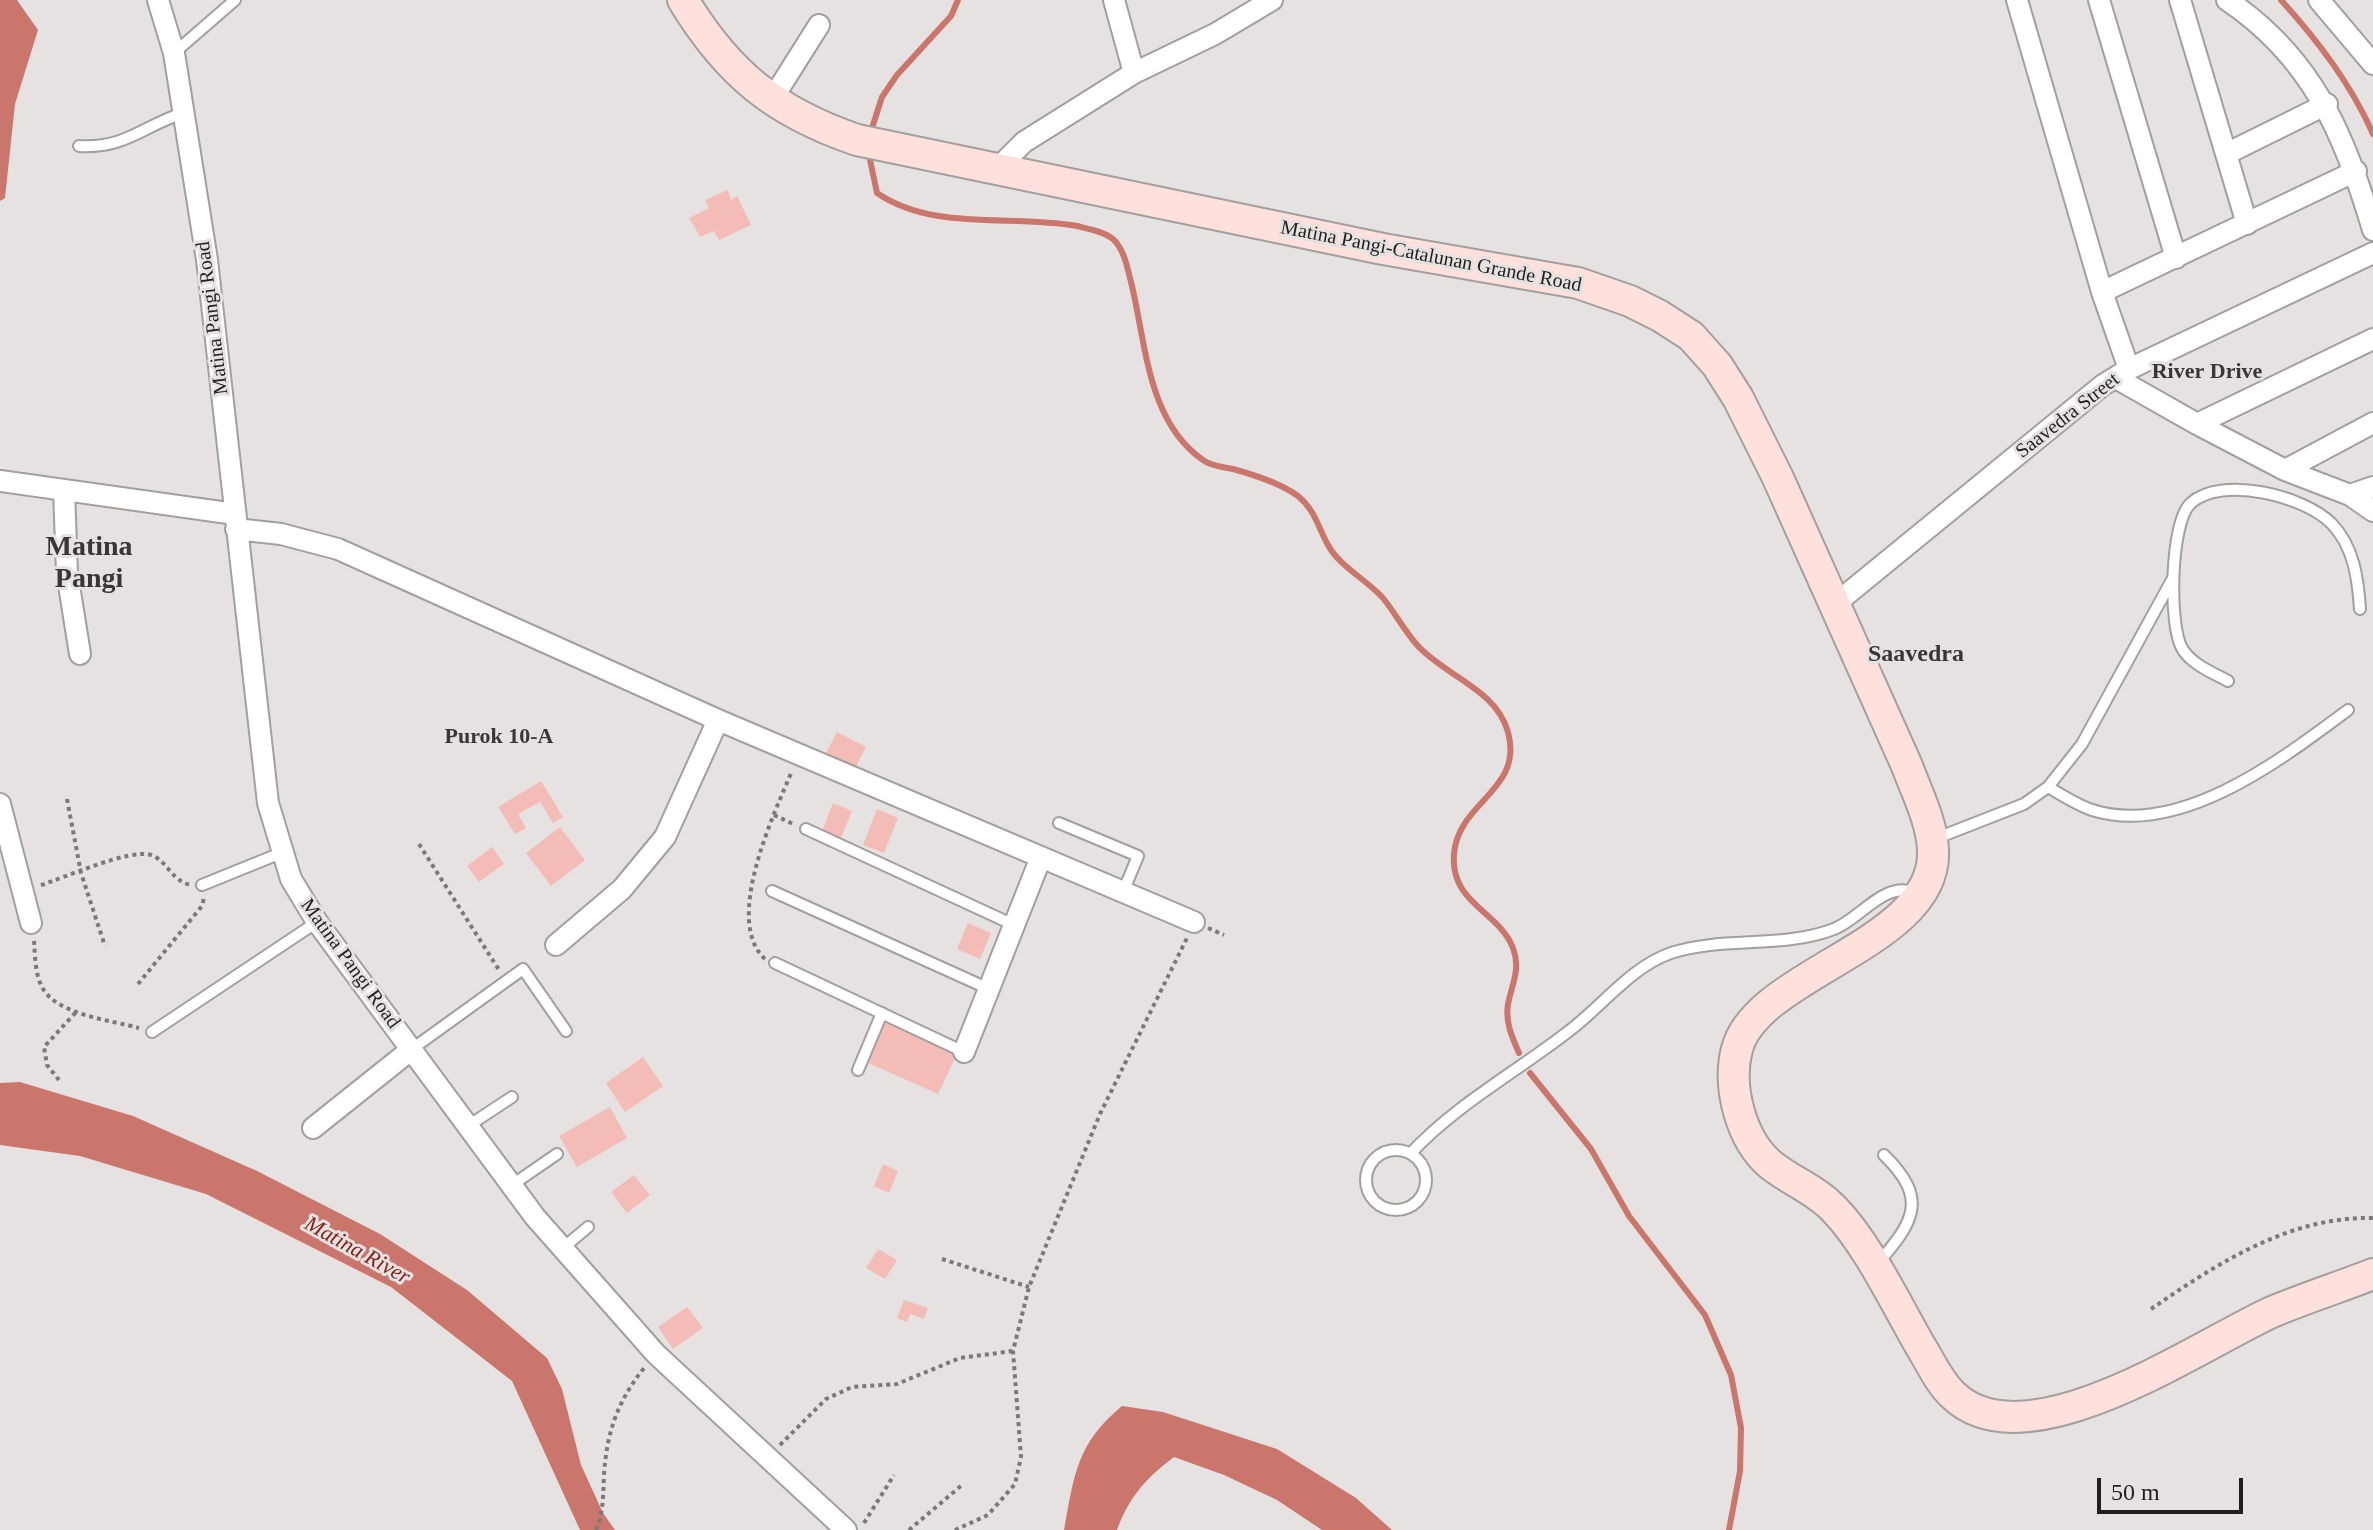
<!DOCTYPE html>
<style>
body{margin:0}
#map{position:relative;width:2373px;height:1530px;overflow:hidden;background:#e6e2e1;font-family:Georgia,serif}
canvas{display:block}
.scale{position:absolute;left:2097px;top:1478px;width:146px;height:36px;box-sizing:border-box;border:4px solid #201f1e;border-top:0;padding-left:10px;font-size:24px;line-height:28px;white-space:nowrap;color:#201f1e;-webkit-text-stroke:6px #e6e2e1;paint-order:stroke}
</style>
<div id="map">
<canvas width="2373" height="1530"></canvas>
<div class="scale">50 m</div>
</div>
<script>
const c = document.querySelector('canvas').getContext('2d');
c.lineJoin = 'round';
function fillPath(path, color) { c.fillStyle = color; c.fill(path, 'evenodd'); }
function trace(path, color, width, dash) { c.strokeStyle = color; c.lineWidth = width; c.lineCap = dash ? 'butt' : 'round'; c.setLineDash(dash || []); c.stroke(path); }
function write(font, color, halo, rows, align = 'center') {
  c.font = font + ' Georgia,serif'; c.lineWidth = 6; c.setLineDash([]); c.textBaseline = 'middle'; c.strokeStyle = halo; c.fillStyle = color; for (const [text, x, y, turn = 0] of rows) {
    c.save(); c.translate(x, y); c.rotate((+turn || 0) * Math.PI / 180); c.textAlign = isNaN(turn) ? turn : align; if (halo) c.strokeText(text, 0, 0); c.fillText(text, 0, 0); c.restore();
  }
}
fillPath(new Path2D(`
 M0 0H17L38 30 15 104 5 198 0 201Z
 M20 1082 133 1116 257 1171 380 1234 467 1290 547 1358 562 1389 581 1465 603 1513 615 1530H580L512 1381 391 1287 206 1194 80 1156 0 1145V1083Z
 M1122 1406 1163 1412 1277 1449 1356 1498 1392 1530H1322L1277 1500 1224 1475 1174 1457C1146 1478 1129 1497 1117 1530H1064C1074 1475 1077 1443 1122 1406Z`), '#ca766d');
trace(new Path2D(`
 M2281 0C2318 41 2351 84 2373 134
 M872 128 882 97 897 75 951 16 958 0
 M870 160 877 193C934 232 1012 214 1077 226 1088 229 1103 231 1113 239 1125 250 1128 271 1132 286 1146 345 1148 422 1203 460 1210 466 1224 467 1233 469 1255 475 1280 483 1298 496 1315 510 1318 527 1328 545 1339 566 1367 580 1383 598 1395 613 1404 630 1417 645 1445 676 1496 689 1508 732 1524 791 1458 801 1454 854 1450 904 1499 911 1513 948 1521 969 1512 984 1508 1004 1505 1022 1512 1037 1519 1053
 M1530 1073 1591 1149 1629 1216 1705 1315 1731 1375 1741 1428 1740 1471 1729 1530`), '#ca766d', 6);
fillPath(new Path2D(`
 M728 190 731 200 737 196 751 225 719 240 714 231 700 237 689 218 709 208 705 200Z
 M837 732 866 747 853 772 824 757Z
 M541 781 563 817 553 823 540 802 518 814 526 828 515 834 498 807Z
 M833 803 852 811 841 838 822 831Z
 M877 809 898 818 884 853 863 845Z
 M560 827 585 860 551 886 526 853Z
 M492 847 504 864 479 882 467 866Z
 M968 923 991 933 980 959 957 949Z
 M885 1021 957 1054 938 1094 866 1062Z
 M643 1057 663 1086 625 1112 606 1083Z
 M610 1107 627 1138 577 1167 559 1136Z
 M883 1164 898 1171 889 1193 874 1186Z
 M634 1175 650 1195 627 1213 611 1192Z
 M878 1249 897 1260 885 1279 866 1268Z
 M904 1300 928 1308 924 1319 910 1314 907 1322 897 1318Z
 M687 1307 703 1328 673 1349 658 1327Z`), '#f3bcb6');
const lane = new Path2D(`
 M174 53 235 0
 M79 146C125 149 143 126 183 113
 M2228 681C2213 673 2193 665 2183 650 2168 628 2170 521 2191 503 2222 475 2305 496 2332 524 2354 547 2358 579 2360 609
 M2048 787C2062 795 2077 805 2092 810 2180 838 2282 759 2348 710
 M1059 823 1138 856 1123 892
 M806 829 1014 925
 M1937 838 2024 804 2048 787 2082 744 2173 578
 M202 885 281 853
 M772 891 989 989
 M775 963 964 1052
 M152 1032 317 922
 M412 1049 523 969 566 1031
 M858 1070 882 1013
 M468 1126 512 1097
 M1366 1180a30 30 0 1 1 60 0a30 30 0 1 1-60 0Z
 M1411 1153C1456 1105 1513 1074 1565 1034 1600 1009 1630 967 1671 953 1724 936 1782 949 1834 929 1860 919 1883 882 1913 892
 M512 1185 557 1154
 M563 1248 588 1227
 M1878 1263C1915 1221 1928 1198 1884 1155`);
const street = new Path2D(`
 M158 0 174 53 207 260 268 803 291 879 317 922 535 1217 656 1354 846 1530
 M1114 0 1134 73
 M2017 0 2102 292 2129 369
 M2099 0 2176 258
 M2180 0 2247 224
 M2227 0C2312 57 2345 135 2373 230
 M2319 0 2373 64
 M771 101 819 25
 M2226 154 2327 104
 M998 168 1024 142 1134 73 1215 34 1272 0
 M2102 292 2356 171
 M2116 378 2197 424 2373 339
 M2197 424 2285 470 2350 495 2373 511
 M2285 470 2373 423
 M0 481 235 514
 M64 490 67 573 80 654
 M2350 495 2373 487
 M236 529 281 534 338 549 718 720 1194 922
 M1835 604 2103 385 2129 369 2373 253
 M0 804 31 923
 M556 945 622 889 665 837 718 720
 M964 1052 1041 857
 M313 1128 412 1049`);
const secondary = new Path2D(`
 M683 0C728 74 775 112 857 140L1383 249 1578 283 1630 301 1660 316 1691 336 1717 365 1738 398 1778 478 1907 766C1917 793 1932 822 1933 850 1938 944 1757 972 1737 1049 1727 1087 1741 1140 1771 1165 1791 1181 1816 1190 1834 1209 1868 1244 1896 1304 1921 1347 1931 1363 1939 1382 1953 1395 2026 1466 2199 1345 2272 1312 2305 1298 2340 1287 2373 1274`);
trace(lane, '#a39f9e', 14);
trace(street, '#a39f9e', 24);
trace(secondary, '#a39f9e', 34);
trace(new Path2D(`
 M67 799 81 873 105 946
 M774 815 793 824
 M419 844 499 970
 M41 885C64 878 130 848 151 855 168 861 171 881 191 885
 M1208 928 1224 935
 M34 941C35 955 35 972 41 985 54 1015 111 1020 139 1028
 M765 959C723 921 774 814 792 771
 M138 984 202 906 204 898
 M59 1080 47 1065 44 1047 77 1011
 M942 1259 1029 1287
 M2151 1309C2217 1264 2289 1216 2373 1218
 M780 1445 826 1399 852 1387 897 1384 960 1358 1013 1351
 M864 1523 894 1475
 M596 1530C604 1511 603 1494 604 1474 607 1431 618 1401 644 1368
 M909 1530 962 1485
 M955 1530 988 1515 1015 1484 1021 1457 1013 1351 1029 1287 1100 1114 1187 938`), '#7b7877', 4, [4, 4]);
trace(lane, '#fff', 10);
trace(street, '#fff', 20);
trace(secondary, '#fee0dd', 30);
write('20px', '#201f1e', '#e6e2e1', [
 ["Matina Pangi-Catalunan Grande Road",1431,257,11],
 ["Matina Pangi Road",213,318,-97],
 ["Saavedra Street",2068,416,-38],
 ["Matina Pangi Road",350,964,54]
]);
write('bold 22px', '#3a3636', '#e6e2e1', [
 ["River Drive",2207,372],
 ["Purok 10-A",499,737]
]);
write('italic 22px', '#86201e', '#e6e2e1', [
 ["Matina River",357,1251,29]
]);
write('bold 24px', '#3a3636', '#e6e2e1', [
 ["Saavedra",1916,655]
]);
write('bold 28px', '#3a3636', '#e6e2e1', [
 ["Matina",89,548],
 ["Pangi",89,580]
]);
</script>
